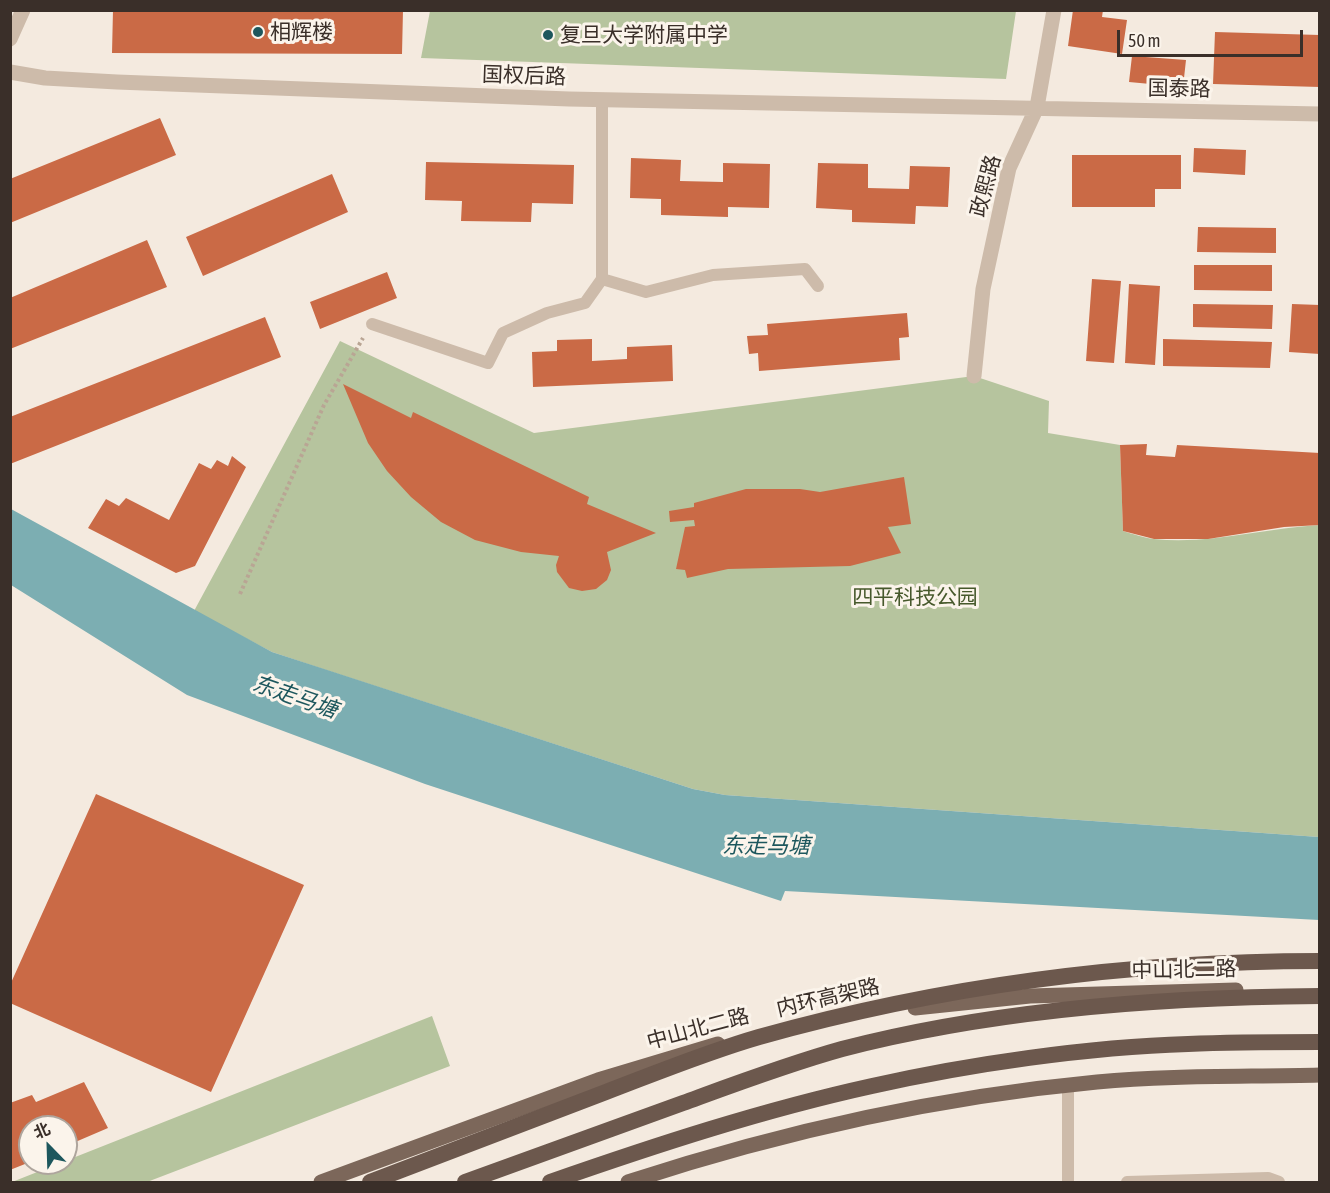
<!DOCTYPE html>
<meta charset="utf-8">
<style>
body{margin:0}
#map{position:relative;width:1330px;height:1193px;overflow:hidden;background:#f4eadf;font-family:"Asap Condensed","Noto Sans SC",sans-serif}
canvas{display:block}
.frame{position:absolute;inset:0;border:12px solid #3a2f29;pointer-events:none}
.north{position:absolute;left:18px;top:1115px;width:60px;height:60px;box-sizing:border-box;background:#fbf4eb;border:2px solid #aea59d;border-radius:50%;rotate:337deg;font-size:16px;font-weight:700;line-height:24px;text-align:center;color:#3a2f29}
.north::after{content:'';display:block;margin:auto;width:21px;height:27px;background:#1d575d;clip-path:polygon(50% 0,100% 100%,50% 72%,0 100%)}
.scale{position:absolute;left:1117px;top:30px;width:186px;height:27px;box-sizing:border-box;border:3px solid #3a2f29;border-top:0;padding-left:8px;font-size:18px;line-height:21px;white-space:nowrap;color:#3a2f29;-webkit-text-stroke:4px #fbf4eb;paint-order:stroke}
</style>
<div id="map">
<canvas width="1330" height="1193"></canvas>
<div class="frame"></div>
<div class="north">北</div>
<div class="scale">50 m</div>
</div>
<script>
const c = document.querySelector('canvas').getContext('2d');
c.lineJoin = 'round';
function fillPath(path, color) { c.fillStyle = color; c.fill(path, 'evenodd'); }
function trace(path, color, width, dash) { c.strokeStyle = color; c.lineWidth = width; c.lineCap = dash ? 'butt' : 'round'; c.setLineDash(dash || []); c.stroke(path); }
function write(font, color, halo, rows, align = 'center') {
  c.font = font + ' "Asap Condensed","Noto Sans SC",sans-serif'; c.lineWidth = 6; c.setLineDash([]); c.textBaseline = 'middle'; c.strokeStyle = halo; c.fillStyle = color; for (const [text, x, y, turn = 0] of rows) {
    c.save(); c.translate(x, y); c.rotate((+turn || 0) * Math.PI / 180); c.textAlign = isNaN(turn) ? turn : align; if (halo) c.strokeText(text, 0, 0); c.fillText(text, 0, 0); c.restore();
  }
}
fillPath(new Path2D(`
 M430 11V10L1016 11 1006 79 421 58Z
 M340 341 534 433 974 376 1049 401 1048 433 1120 445 1123 531C1133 534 1144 538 1154 539 1209 545 1265 528 1319 525V837L725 795 693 789 326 670 272 652 194 611Z
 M432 1016 450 1066 147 1182H12Z`), '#b6c49e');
fillPath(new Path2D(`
 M11 509 272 652 693 789 725 795 1319 837V920L785 891 781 901 425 784 187 695 11 585Z`), '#7caeb2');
fillPath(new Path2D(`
 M113 10H403L402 54 112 53Z
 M1073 10H1103L1102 17 1127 20 1122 54 1068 46Z
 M1215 32 1320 35V87L1213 84Z
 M1132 56 1186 60 1183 87 1129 82Z
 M160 118 176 155 10 223V179Z
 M1194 148 1246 150 1245 175 1193 172Z
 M1072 155H1181V189H1155V207H1072Z
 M631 158 681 160 680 181 723 182V163L770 164 769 208 728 207V217L661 215V199L630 198Z
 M426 162 574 165 573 204 532 203 531 222 461 221 462 201 425 200Z
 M818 163 868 164V188L909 189 910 166 950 167 948 207 916 206 915 224 852 222V210L816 208Z
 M332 174 348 212 203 276 186 237Z
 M1198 227 1276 228V253L1197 252Z
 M147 240 167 287 10 349V298Z
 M1194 265H1272V291L1194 290Z
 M387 272 397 298 320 329 310 302Z
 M1092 279 1121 281 1114 363 1086 361Z
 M1129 284 1160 286 1155 365 1125 363Z
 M1193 304 1273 305 1272 329 1193 327Z
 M1292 304 1320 305V354L1289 352Z
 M907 313 909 337 899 338 900 360 759 371 758 353 749 354 747 336 768 335 767 324Z
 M265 317 281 357 10 464V417Z
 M592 339V361L627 359V347L672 345 673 381 533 387 532 352 557 351V340Z
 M1163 339 1272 342 1270 368 1163 366Z
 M343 384 411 418 413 412 589 497 587 504 656 533 607 552 611 570 607 580 596 589 582 591 569 588 557 572 556 565 559 556 521 552 475 540 441 522 411 497 387 471 368 443Z
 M1147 444 1146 455 1175 457 1177 445 1320 453V525L1284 527 1208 539H1154L1123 531 1120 445Z
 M232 456 246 467 195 566 176 573 88 528 106 499 119 506 126 498 169 520 199 463 211 469 217 460 228 466Z
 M904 477 911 524 888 527 901 553 850 566 728 569 687 578 685 570 676 569 685 527 695 526 694 520 670 522 669 511 694 507V503L746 489H800L820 492Z
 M96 794 304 885 211 1092 10 1003V985Z
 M84 1082 108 1128 66 1146V1127H30V1162L10 1170V1103L32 1095 36 1102Z`), '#ca6a46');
trace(new Path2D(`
 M240 594 324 405 363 338`), '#b9a594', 4, [3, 3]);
trace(new Path2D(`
 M602 279 646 292 713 275 805 269 818 286
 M372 324 488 363 503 333 547 313 585 303 602 279V100
 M1068 1085V1182
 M1127 1182 1268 1178 1279 1182`), '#cdbbaa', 12);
trace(new Path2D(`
 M10 72 45 78 117 82 569 99 1320 114
 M974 376 983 289 1009 168 1037 107 1054 10`), '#cdbbaa', 15);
trace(new Path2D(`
 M10 39 23 10`), '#cdbbaa', 15);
trace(new Path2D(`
 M915 1008 1030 996 1236 990
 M321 1182 598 1080 718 1044
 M628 1182C781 1132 937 1097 1097 1082 1171 1075 1246 1077 1320 1075`), '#7c675a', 15);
trace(new Path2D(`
 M370 1182C449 1152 527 1122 606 1092 656 1073 707 1052 759 1037 941 986 1130 961 1320 961
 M465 1182C538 1156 610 1129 683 1103 735 1084 788 1064 842 1049 992 1010 1164 997 1320 996
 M550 1182C656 1145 763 1110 872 1086 970 1064 1088 1047 1188 1044 1232 1042 1276 1042 1320 1042`), '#6c584d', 16);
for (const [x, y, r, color] of [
 [258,32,6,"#1d575d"],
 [548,35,6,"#1d575d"]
]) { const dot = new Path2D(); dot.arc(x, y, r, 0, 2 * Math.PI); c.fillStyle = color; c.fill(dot); trace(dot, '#fbf4eb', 2); }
write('21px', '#3a2f29', '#fbf4eb', [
 ["相辉楼",270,32],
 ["复旦大学附属中学",560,35]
], 'left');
write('21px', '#3a2f29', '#fbf4eb', [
 ["国权后路",524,76,2],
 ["国泰路",1179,89,1],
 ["政熙路",986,186,-75],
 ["中山北二路",1184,970,-1],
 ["内环高架路",828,998,-13],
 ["中山北二路",698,1029,-15]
]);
write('21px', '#47592c', '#fbf4eb', [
 ["四平科技公园",915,597]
]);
write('italic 22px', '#1d575d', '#fbf4eb', [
 ["东走马塘",295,697,19],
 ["东走马塘",766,846]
]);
</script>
